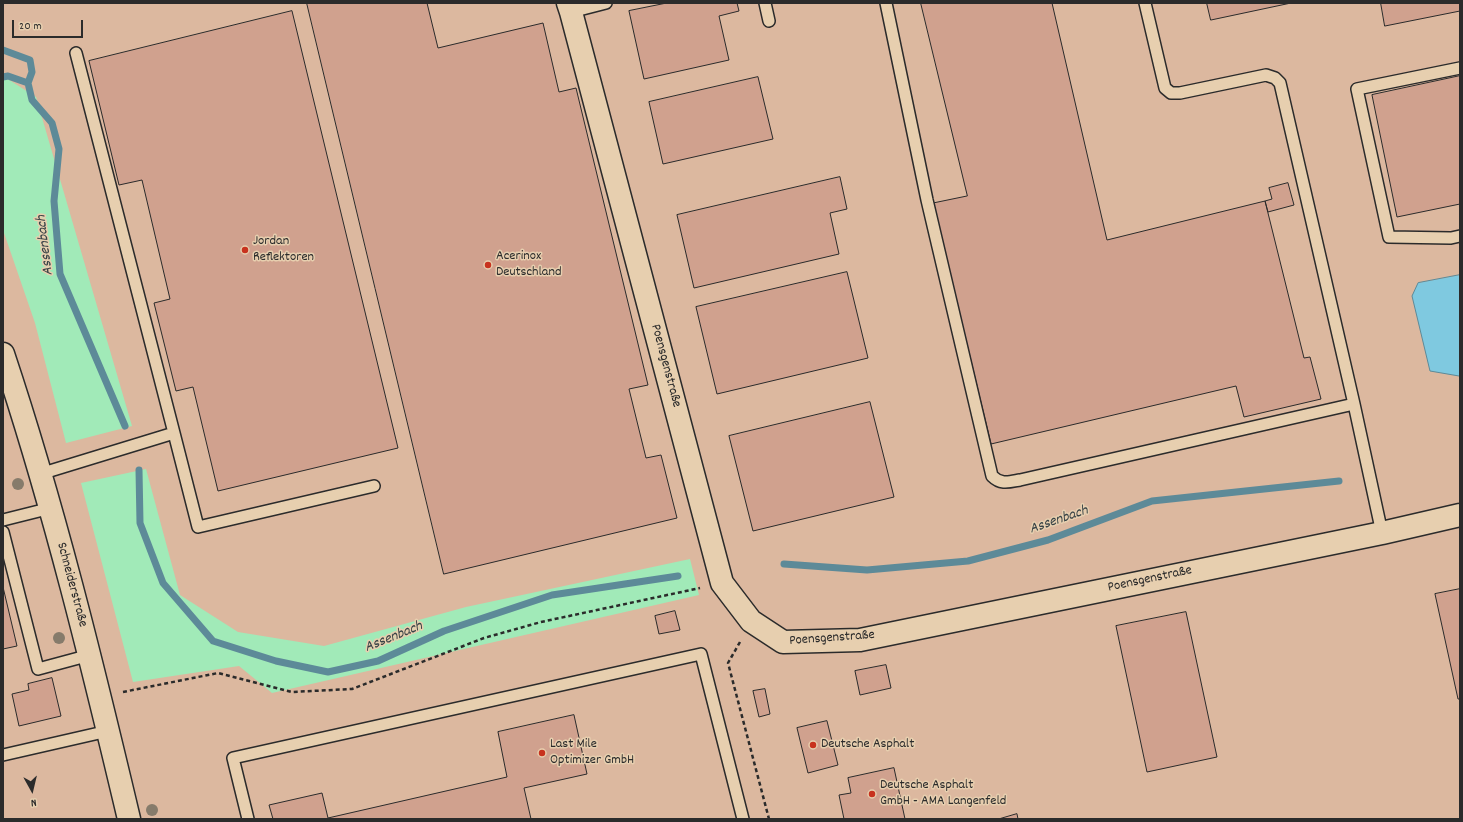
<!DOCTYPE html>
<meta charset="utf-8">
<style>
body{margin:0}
#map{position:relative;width:1463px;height:822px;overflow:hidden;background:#e7c6a9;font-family:Dekko,sans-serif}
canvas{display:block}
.frame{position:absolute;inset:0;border:4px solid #2b2b2b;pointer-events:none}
.north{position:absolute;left:12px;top:770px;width:40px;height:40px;-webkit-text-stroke:3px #e7cfaf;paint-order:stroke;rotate:172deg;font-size:11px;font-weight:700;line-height:16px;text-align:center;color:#2b2b2b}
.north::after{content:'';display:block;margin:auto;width:14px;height:18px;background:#2b2b2b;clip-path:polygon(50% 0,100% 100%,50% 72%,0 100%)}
.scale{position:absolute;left:12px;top:20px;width:71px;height:18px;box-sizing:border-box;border:2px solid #2b2b2b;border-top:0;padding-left:5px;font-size:12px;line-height:14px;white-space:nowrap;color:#2b2b2b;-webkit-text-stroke:3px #e7cfaf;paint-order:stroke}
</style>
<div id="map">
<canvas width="1463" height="822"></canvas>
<div class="frame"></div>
<div class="north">N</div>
<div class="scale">20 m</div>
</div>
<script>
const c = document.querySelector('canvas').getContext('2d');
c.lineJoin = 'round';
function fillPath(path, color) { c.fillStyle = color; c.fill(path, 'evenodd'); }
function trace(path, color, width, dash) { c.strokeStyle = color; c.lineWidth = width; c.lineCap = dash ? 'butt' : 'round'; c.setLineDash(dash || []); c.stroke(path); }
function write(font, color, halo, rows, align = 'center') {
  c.font = font + ' Dekko,sans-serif'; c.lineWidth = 3; c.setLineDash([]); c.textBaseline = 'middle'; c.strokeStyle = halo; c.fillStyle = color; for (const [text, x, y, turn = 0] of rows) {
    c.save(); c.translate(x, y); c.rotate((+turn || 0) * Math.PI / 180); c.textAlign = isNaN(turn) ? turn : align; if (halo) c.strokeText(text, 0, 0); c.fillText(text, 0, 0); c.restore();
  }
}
fillPath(new Path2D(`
 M3 3H1460V819H3Z`), '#dcb89f');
fillPath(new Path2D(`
 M3 76 36 97 132 426 66 443 35 323 3 230Z
 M146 469 180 595 238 632 324 646 466 607 690 559 699 595 272 693 239 666 133 682 81 483Z`), '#a1eab8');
const water = new Path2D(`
 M1460 275V377L1459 376 1430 371 1412 296 1418 283Z`);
fillPath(water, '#7fc9e0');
trace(water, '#5d8a98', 1);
trace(new Path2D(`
 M3 50 30 60 32 72 28 83
 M3 77 8 76 28 83 32 100 52 123 59 149 54 201 60 274 125 426
 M139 470 140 523 163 583 213 641 276 661 328 672 378 661 444 631 552 595 678 576
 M784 564 867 570 968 561 1048 540 1152 501 1339 481`), '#5d8a98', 7);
const building = new Path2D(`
 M307 3H427L438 48 543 23 559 92 576 88 648 385 629 389 646 458 661 455 677 518 444 574Z
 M667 3H737L739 11 719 16 729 60 644 79 629 11Z
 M921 3H1052L1107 240 1265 201 1304 358 1310 357 1321 399 1244 417 1236 386 991 444 933 203 967 196Z
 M1207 3H1291L1211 20Z
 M1381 3H1460V11L1385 26Z
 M292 11 398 448 218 491 193 387 176 391 154 303 170 299 142 180 119 185 89 61Z
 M1460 76V204L1397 217 1372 95Z
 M758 77 773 139 663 164 649 102Z
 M840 177 847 209 830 213 839 254 694 288 677 215Z
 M1288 183 1294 205 1268 212 1265 201 1272 199 1269 188Z
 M847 272 868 358 717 394 696 307Z
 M870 402 894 497 753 531 729 436Z
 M3 587 17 646 3 649Z
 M1460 589V699H1458L1435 594Z
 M675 611 680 630 659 634 655 616Z
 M1186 612 1217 757 1147 772 1116 626Z
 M886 665 891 688 860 695 855 671Z
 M52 678 61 716 19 726 12 694 29 690 28 684Z
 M765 689 770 714 759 717 753 691Z
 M574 715 587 774 524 788 531 819H273L269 805 322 793 328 818 507 777 498 732Z
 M827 721 838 765 808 773 797 728Z
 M894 768 905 819H844L839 795 851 793 848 778Z
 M1017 814 1018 819H999Z`);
fillPath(building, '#d0a18e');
trace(building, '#2b2b2b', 1);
const lane = new Path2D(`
 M765 3 769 21
 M886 3 927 200 992 476C1001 485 1009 482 1020 480L1354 404
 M1145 3 1165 88 1171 93H1180L1266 75 1275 78 1280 83 1354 404 1382 533
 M571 12 606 3
 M1460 68 1357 89 1389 237 1451 238 1460 236
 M174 433 198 527 374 486
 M40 474 174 433 76 53
 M3 520 51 508
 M3 532 38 669 90 655
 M3 755 108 731
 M248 819 233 758 701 654 743 819`);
const street = new Path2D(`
 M568 3 571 12 722 583 751 621 783 642 860 640 1382 533 1460 515`);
const secondary = new Path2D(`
 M3 354C54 507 92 663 129 819`);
trace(lane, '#2b2b2b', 14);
trace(street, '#2b2b2b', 25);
trace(secondary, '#2b2b2b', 25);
trace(new Path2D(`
 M740 642 728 663 769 819
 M123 692 218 673 292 692 352 689 484 638 541 622 700 588`), '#2b2b2b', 2.5, [4, 3]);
trace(lane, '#e7cfaf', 11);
trace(street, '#e7cfaf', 22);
trace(secondary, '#e7cfaf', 22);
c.fillStyle = '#867b6b';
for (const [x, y] of [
 [18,484],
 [59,638],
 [152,810]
]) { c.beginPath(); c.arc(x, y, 6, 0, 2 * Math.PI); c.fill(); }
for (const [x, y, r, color] of [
 [245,250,4,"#c8321e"],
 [488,265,4,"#c8321e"],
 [813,745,4,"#c8321e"],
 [542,753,4,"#c8321e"],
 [872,794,4,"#c8321e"]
]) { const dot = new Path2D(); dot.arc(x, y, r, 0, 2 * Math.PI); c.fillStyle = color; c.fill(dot); trace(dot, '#e7cfaf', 1.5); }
write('14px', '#2b2b2b', '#e7cfaf', [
 ["Jordan",253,242],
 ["Reflektoren",253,258],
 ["Acerinox",496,257],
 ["Deutschland",496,273],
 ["Last Mile",550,745],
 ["Optimizer GmbH",550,761],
 ["Deutsche Asphalt",821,745],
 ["Deutsche Asphalt",880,786],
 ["GmbH - AMA Langenfeld",880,802]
], 'left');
write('14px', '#2b2b2b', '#e7cfaf', [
 ["Poensgenstraße",665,366,75],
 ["Poensgenstraße",1150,580,-12],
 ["Schneiderstraße",71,585,75],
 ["Poensgenstraße",832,639,-4]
]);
write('italic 15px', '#384346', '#e7cfaf', [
 ["Assenbach",46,245,-97],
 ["Assenbach",1059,521,-19],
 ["Assenbach",394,638,-22]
]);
</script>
